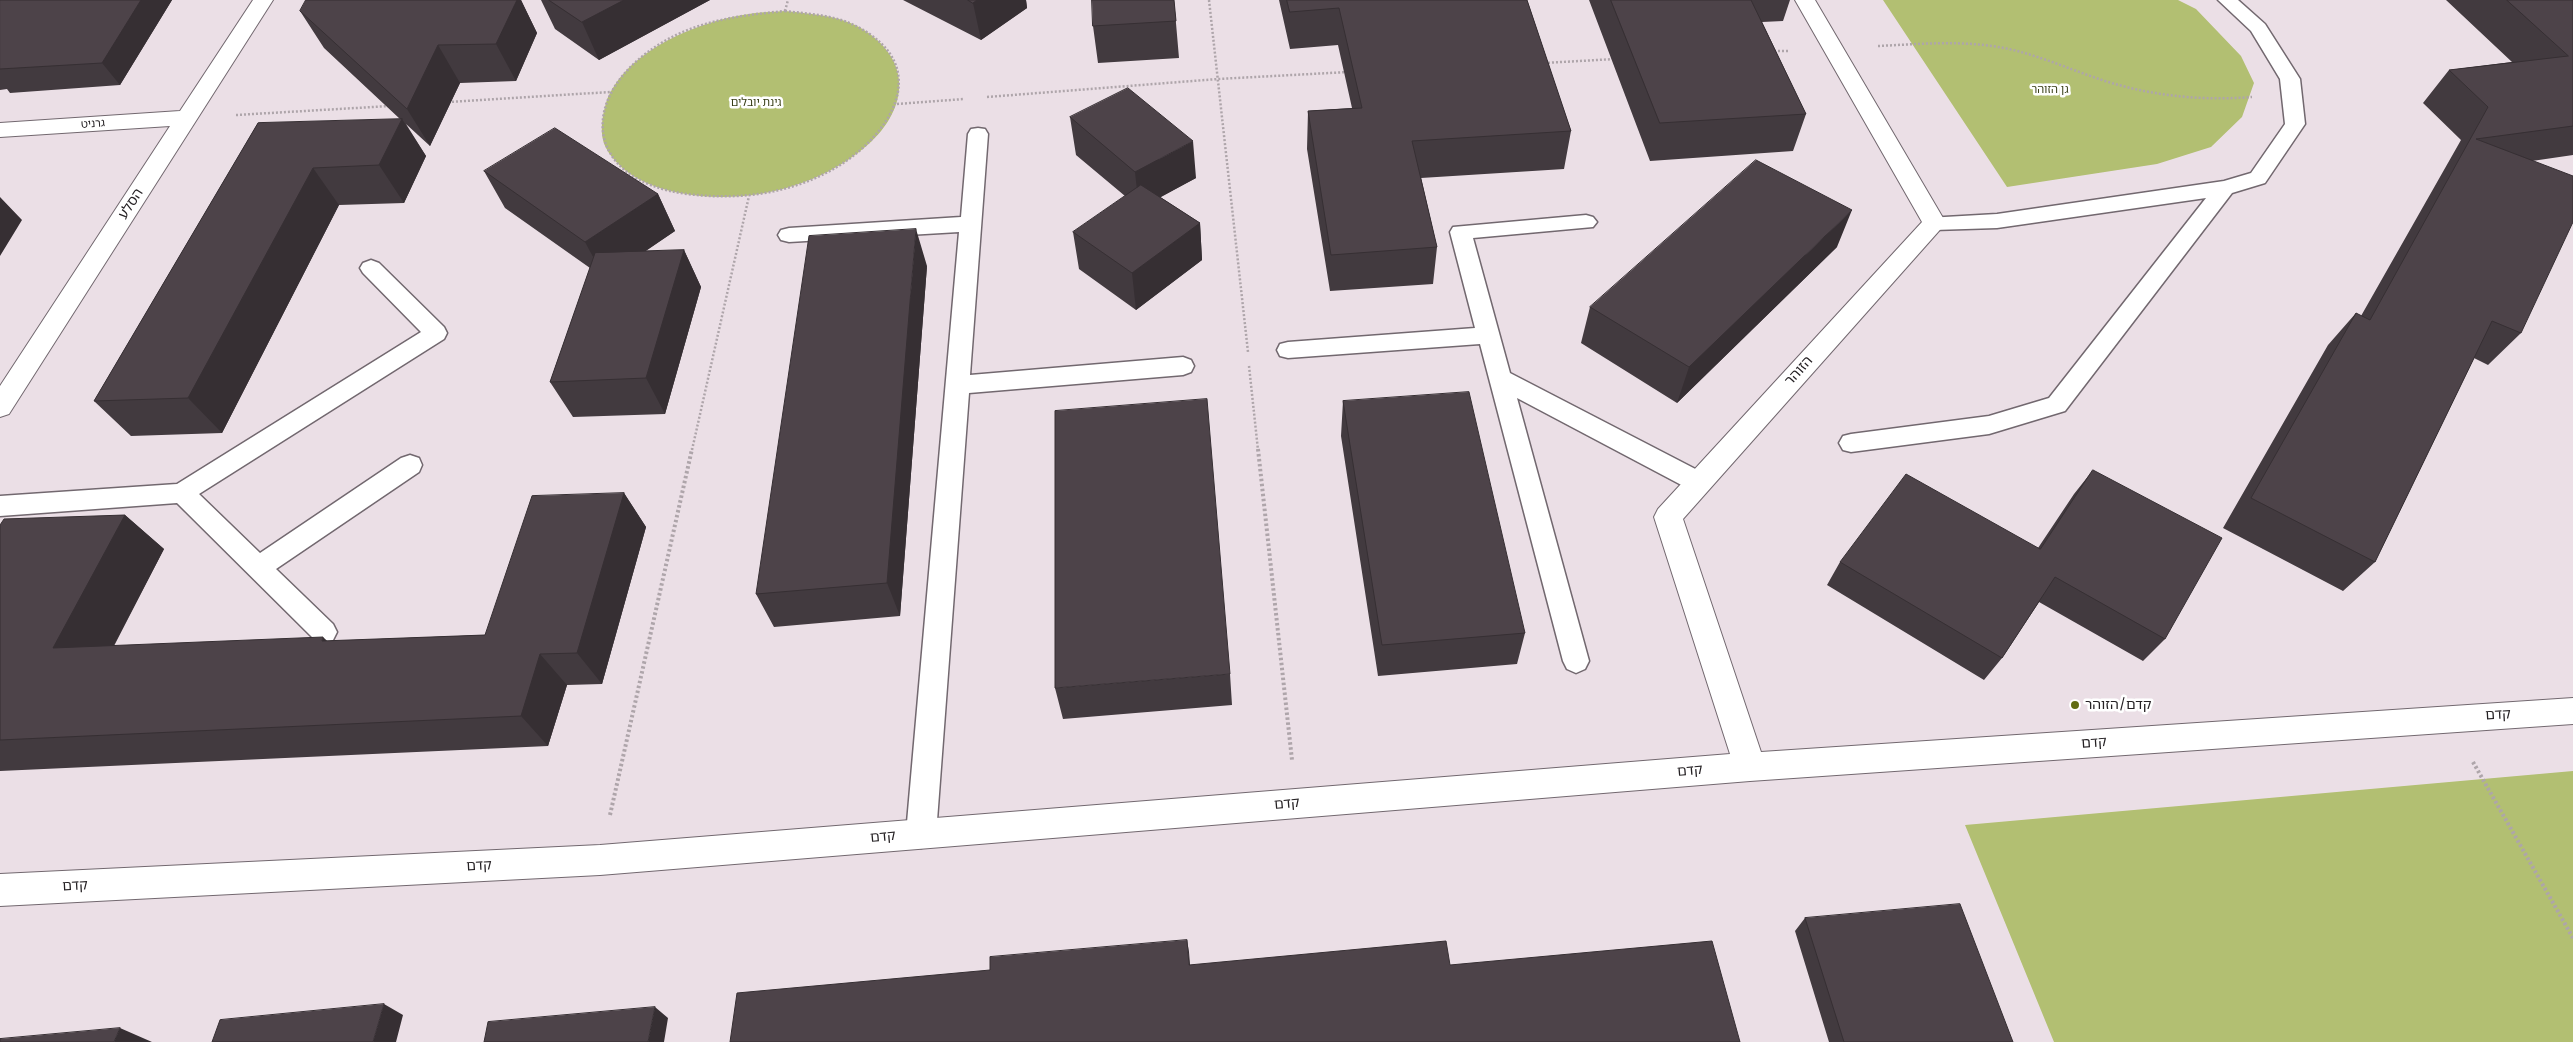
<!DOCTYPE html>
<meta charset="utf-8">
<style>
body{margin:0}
canvas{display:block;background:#ebdfe6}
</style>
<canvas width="2573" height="1042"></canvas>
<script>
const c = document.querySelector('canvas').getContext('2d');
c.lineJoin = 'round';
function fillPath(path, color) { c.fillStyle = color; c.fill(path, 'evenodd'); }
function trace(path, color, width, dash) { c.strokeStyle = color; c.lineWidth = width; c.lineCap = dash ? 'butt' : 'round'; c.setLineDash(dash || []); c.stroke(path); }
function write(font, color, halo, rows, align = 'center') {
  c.font = font + ' "Fira Sans","Noto Sans Hebrew",sans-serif'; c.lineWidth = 5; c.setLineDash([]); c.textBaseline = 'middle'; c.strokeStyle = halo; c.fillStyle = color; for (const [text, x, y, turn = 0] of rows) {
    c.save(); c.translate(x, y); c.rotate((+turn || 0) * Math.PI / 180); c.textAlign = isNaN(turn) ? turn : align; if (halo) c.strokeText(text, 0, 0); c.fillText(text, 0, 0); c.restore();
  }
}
fillPath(new Path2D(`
 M1883 0H2178L2196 9 2241 56 2254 83 2242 117 2211 147 2157 164 2007 187Z
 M785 11C811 14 841 15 864 30 917 64 906 117 859 152 810 190 740 205 680 193 652 188 621 175 606 148 599 135 602 117 606 103 623 53 694 23 743 15 757 12 771 12 785 11Z
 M2573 771V1042H2054L1965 825Z`), '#b2bf72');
const service = new Path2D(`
 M2218 0H2238L2265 24 2300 79 2305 124 2265 183 2232 193 2065 411 1989 434 1851 452 1843 450 1839 443 1843 436 1851 434 1989 416 2049 398 2206 198 1997 228 1934 230 1927 228 1923 223 1927 218 1997 214 2224 181 2251 173 2285 124 2280 79 2251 31Z
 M978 128 985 129 988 134 970 375 1183 357 1191 360 1194 366 1191 372 1183 375 969 393 936 834 931 844 921 848 911 844 906 834 959 232 789 242 781 240 778 235 781 230 789 228 961 217 968 134 971 129Z
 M1586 215 1593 217 1597 222 1593 227 1473 238 1510 373 1707 475 1710 482 1707 489 1698 492 1689 489 1517 398 1589 661 1585 669 1576 673 1567 669 1563 661 1480 344 1288 358 1280 356 1277 350 1280 344 1288 342 1475 328 1450 232 1453 227Z
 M371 260 379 263 444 327 447 333 444 339 199 494 260 553 401 458 410 455 419 458 422 465 419 472 276 569 333 624 337 632 333 640 324 643 315 640 177 503 0 516V496L177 484 421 332 363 273 360 268 363 263Z`);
const minor = new Path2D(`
 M253 0H273L9 414 0 417V386L170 126 0 137V123L180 111Z
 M1795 0H1815L1946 223 1683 519 1761 752 2573 698V724L1750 781 600 875 0 906V874L600 845 1730 754 1654 517 1658 509 1922 222Z`);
trace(service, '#72686f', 3);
trace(minor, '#72686f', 2);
trace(new Path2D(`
 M1209 0 1248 352
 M785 11C809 14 835 15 856 26 939 68 886 143 826 173 783 195 735 200 687 194 581 180 577 93 663 42 700 20 743 15 785 11Z
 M785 11 788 0
 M1878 46C1920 44 1962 40 2004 48 2039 55 2071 70 2105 81 2153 96 2202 101 2252 97
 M1774 51H1790
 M1544 63 1615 59
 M987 97 1218 79 1348 72
 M448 102 610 92
 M897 104 964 99
 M236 115 390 106
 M1249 366 1258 450
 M692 450 749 196`), '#aea5aa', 2.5, [2, 2]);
trace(new Path2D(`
 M1258 449 1292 760
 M2473 762 2573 938
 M610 815 692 449`), '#aea5aa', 4, [2.5, 2.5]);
fillPath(service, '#fff');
fillPath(minor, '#fff');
fillPath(new Path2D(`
 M0 0H172L120 85 10 93 7 89 0 90Z
 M306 0H521L537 33 516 81 460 83 430 146 406 124 426 156 404 203 339 205 222 433 131 436 94 401 258 123 400 119 324 48 300 11Z
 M541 0H710L599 60 555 29Z
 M903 0H1026L1027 8 981 40Z
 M1174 0 1179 58 1098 63 1093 26Z
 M1279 0H1527L1571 131 1564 169 1421 178 1437 247 1433 284 1330 291 1307 149 1308 111 1352 108 1338 45 1290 49Z
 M1589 0H1790L1783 21 1762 22 1806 114 1793 151 1650 161Z
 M2446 0H2573V155L2532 161 2521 333 2488 365 2474 358 2375 562 2343 591 2223 528 2328 345 2356 313 2361 316 2461 140 2423 103 2449 70 2512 62Z
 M1070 117 1196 178 1160 197 1200 223 1202 260 1136 310 1079 269 1073 232 1125 196 1076 155Z
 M484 171 658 194 675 231 645 251 684 250 701 287 665 414 573 417 550 382 590 268 505 208Z
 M1837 247 1677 403 1581 343 1590 307Z
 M927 266 900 616 774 627 756 594Z
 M1343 401 1525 633 1517 664 1378 676 1341 436Z
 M2093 470 2165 639 2143 661 2039 602 2002 658 1984 680 1827 585 1840 562 2038 548 2074 494Z
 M624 493 646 527 602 684 567 685 548 746 0 771V525L125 515 164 549 114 646 328 641 485 635Z
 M1230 674 1232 705 1063 719 1055 688Z
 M1805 918 2013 1042H1829L1795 931Z`), '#423a3f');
fillPath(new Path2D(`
 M141 0H172L120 85 102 63Z
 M517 0H521L537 33 516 81 496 44Z
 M624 0H710L599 60 582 22Z
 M977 0H1026L1027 8 981 40 973 3Z
 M438 45 460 83 430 146 407 109Z
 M402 119 426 156 404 203 379 165Z
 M1193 141 1196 178 1139 209 1135 172Z
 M313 168 339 205 222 433 188 398Z
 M658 194 675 231 605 279 585 242Z
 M0 197 22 220 0 256Z
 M1852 210 1837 247 1677 403 1689 367Z
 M1200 223 1202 260 1136 310 1132 273Z
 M916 229 927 266 900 616 887 583Z
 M684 250 701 287 665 414 646 378Z
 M624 493 646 527 602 684 577 653Z
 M125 515 164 549 96 679 53 648Z
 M323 637 357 669 322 641Z
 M540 654 567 685 548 746 521 716Z
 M1187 940 1189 952 1191 977 1189 965Z
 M384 1004 403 1015 396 1042H373Z
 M655 1007 668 1018 664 1042H648Z
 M120 1028 152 1042H114Z`), '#362f33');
const building = new Path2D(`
 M0 0H141L102 63 0 69Z
 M306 0H517L496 44 438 45 407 109 300 11Z
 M549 0H624L582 22Z
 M968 0H977L973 3Z
 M1092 0H1174L1176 21 1093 26Z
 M1287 0H1527L1571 131 1412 141 1437 247 1331 255 1308 111 1362 108 1339 8 1290 12Z
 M1611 0H1751L1806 114 1660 123Z
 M2507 0H2573V126L2476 139 2573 176V222L2521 333 2492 321 2375 562 2251 498 2356 313 2370 320 2488 107 2449 70 2568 56Z
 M1128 88 1193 141 1135 172 1070 117Z
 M402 119 379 165 313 168 188 398 94 401 258 123Z
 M555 128 658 194 585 242 484 171Z
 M1756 160 1852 210 1689 367 1590 307Z
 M1141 185 1200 223 1132 273 1073 232Z
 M916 229 887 583 756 594 809 236Z
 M684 250 646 378 550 382 595 253Z
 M1469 392 1525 633 1382 645 1343 401Z
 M1207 399 1230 674 1055 688V411Z
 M2093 470 2222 538 2165 639 2055 577 2002 658 1840 562 1906 474 2040 549Z
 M624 493 577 653 540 654 521 716 0 740V525L4 519 125 515 53 648 323 637 322 641 485 635 532 496Z
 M1960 904 2013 1042H1844L1805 918Z
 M1187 940 1189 965 1446 941 1450 965 1712 941 1740 1042H730L737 993 990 970V957Z
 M384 1004 373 1042H212L220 1020Z
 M655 1007 648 1042H484L488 1022Z
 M120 1028 114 1042H0V1039Z`);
fillPath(building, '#4d4349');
trace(building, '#362f33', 1);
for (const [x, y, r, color] of [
 [2075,705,5,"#616c13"]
]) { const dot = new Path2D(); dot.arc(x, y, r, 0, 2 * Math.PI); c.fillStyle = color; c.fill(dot); trace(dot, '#fff', 2); }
write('11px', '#363c15', '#fff', [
 ["גן הזוהר",2050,90],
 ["גינת יובלים",756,103]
]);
write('11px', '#252124', '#fff', [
 ["גרניט",93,124,-4]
]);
write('14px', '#252124', '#fff', [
 ["הסלע",131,204,-57],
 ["הזוהר",1799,371,-48],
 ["קדם",2498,715,-3],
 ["קדם",2094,743,-4],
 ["קדם",1690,771,-5],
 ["קדם",1287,804,-5],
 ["קדם",883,837,-5],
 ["קדם",479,866,-3],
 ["קדם",75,886,-3]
]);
write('14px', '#252124', '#fff', [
 ["קדם/הזוהר",2085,705]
], 'left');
</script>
